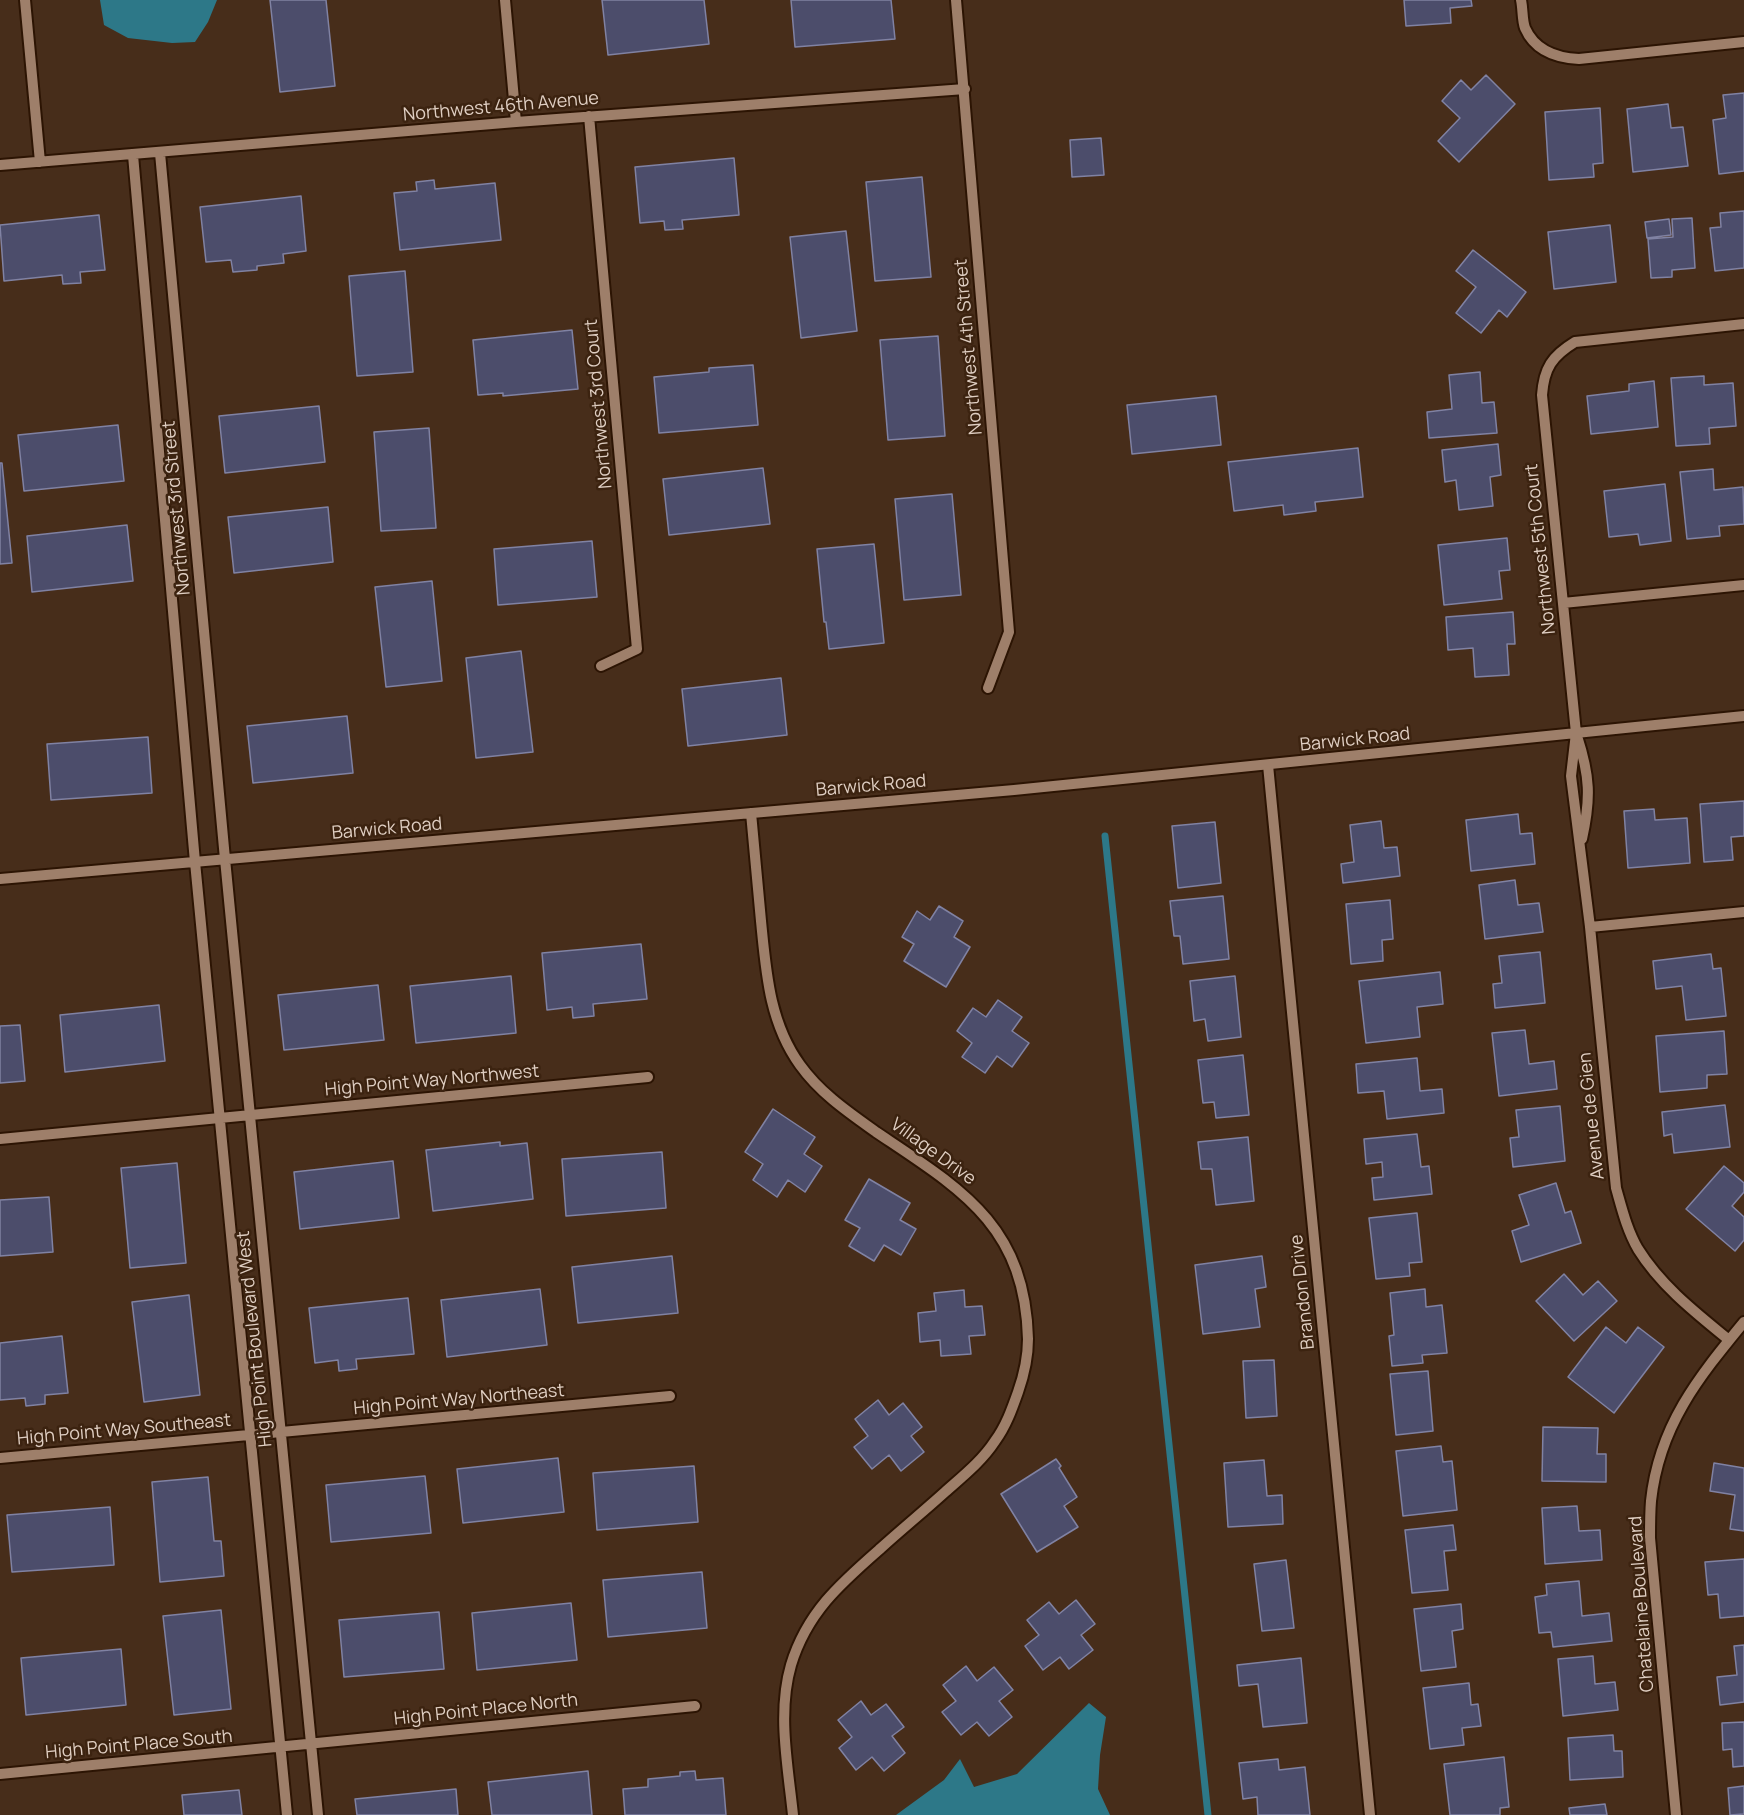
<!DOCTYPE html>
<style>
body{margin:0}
canvas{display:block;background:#472d1a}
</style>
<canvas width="1744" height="1815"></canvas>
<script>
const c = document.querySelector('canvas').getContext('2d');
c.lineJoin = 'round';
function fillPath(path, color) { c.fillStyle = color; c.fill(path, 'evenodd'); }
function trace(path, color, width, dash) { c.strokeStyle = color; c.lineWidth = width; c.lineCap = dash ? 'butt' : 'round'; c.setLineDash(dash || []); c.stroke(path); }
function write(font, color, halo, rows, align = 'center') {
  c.font = font + ' Manrope,sans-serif'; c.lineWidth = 5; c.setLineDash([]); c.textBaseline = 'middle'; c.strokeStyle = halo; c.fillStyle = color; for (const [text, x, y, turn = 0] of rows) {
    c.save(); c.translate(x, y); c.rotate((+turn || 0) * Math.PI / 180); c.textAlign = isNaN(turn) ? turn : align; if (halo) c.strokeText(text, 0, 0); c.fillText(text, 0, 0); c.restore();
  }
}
fillPath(new Path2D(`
 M100 0H217L208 22 195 42 172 43 128 38 104 25Z
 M1089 1703 1106 1717 1100 1755 1098 1789 1110 1815H896L944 1780 960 1759 974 1787 1017 1774Z`), '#2d7888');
trace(new Path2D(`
 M1105 836 1208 1815`), '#2d7888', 7);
const building = new Path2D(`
 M270 0H326L335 86 280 92Z
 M602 0H704L709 44 608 55Z
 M791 0H891L895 39 795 47Z
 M1404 0H1471L1472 6 1450 8 1451 23 1406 26Z
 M1486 75 1515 104 1459 162 1438 141 1460 118 1442 101 1461 80 1471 90Z
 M1744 93V171L1719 174 1713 120 1726 118 1723 95Z
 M1668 104 1671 128 1683 127 1688 166 1633 172 1627 109Z
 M1600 108 1603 163 1593 164 1594 177 1549 180 1545 112Z
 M1101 138 1104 175 1072 177 1070 140Z
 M734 158 739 215 682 220 683 229 665 230 664 221 640 223 635 167Z
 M922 177 931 277 875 281 866 182Z
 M434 180 435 189 495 183 501 240 400 250 394 193 417 191 416 182Z
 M301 196 306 251 283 254 284 263 257 266V270L233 272 231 260 206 262 200 207Z
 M1744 211V268L1715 271 1710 228 1721 227 1720 213Z
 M99 215 105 270 80 272 81 283 63 284 62 275 4 281 0 225Z
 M1692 218 1695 268 1672 270V277L1651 278 1648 239 1673 237 1672 219Z
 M1669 219 1671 235 1647 238 1645 222Z
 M1610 225 1616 282 1554 289 1548 232Z
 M846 231 857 331 801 338 790 237Z
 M1473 250 1526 292 1507 317 1499 310 1481 333 1456 313 1476 287 1456 271Z
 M405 271 413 372 357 376 349 276Z
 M572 330 578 389 503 396V393L478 395 473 340Z
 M938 336 945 436 888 440 880 340Z
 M753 365 758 425 659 433 654 377 709 372V368Z
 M1480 372 1482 403 1494 402 1497 433 1429 438 1427 412 1452 409 1449 375Z
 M1704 376V385L1733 383 1736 426 1709 428 1710 444 1676 446 1671 378Z
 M1654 381 1658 427 1591 434 1587 396 1629 391V384Z
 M1216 396 1221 445 1132 454 1127 405Z
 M319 406 325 462 225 473 219 416Z
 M118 425 124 481 24 491 18 435Z
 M429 428 436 528 381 531 374 432Z
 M1498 444 1501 475 1490 477 1493 506 1459 510 1456 480 1445 482 1442 450Z
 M1358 448 1363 497 1315 502 1316 511 1284 515 1283 505 1234 511 1228 462Z
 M0 463H2L12 563 0 564Z
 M763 468 770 524 669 535 663 479Z
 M1713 469 1714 490 1743 487 1744 524 1719 526 1720 536 1687 539 1680 472Z
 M1665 484 1671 541 1640 545 1638 534 1609 537 1604 491Z
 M952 494 961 595 904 600 895 499Z
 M328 507 333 562 234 573 228 517Z
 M127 525 133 581 32 592 27 536Z
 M1507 538 1510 570 1499 571 1502 599 1444 605 1438 545Z
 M592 541 597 597 498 605 494 549Z
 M874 544 884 643 829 649 826 622H824L817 549Z
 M432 581 442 681 386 687 375 587Z
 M1513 612 1515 644H1507L1509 675 1475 677 1473 648 1448 650 1446 617Z
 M521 651 533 752 476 758 466 658Z
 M781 678 787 735 688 746 682 689Z
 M347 716 353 773 253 783 247 726Z
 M148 737 152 793 51 800 47 744Z
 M1744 801V836L1731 837 1733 860 1704 862 1700 804Z
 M1654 809 1655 820 1687 818 1690 863 1628 868 1624 811Z
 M1518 814 1520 834 1532 833 1535 864 1471 871 1466 820Z
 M1381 821 1384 848 1397 847 1400 876 1343 883 1341 864 1354 862 1350 825Z
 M1215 822 1221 883 1178 888 1172 826Z
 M1515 880 1518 905 1539 903 1543 932 1485 939 1479 885Z
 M1223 896 1229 959 1183 964 1180 936H1174L1170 901Z
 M1390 900 1393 939 1382 940 1383 961 1351 964 1346 904Z
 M939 906 963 921 954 937 970 947 946 987 904 961 914 944 902 937 917 911 930 920Z
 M641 944 647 999 593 1004 594 1016 573 1018 572 1007 547 1010 542 953Z
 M1540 952 1545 1003 1495 1008 1493 984 1502 983 1499 956Z
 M1711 954 1713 969 1721 968 1726 1016 1686 1020 1682 986 1656 989 1653 961Z
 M1440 972 1443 1004 1417 1007 1420 1037 1366 1043 1359 981Z
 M511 976 516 1033 416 1043 410 986Z
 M1235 976 1241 1037 1208 1041 1205 1019 1194 1021 1190 981Z
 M378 985 384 1040 284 1050 278 995Z
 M998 1000 1022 1017 1012 1031 1029 1043 1012 1067 997 1056 985 1073 962 1057 972 1043 957 1031 973 1008 986 1017Z
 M159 1005 165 1061 65 1072 60 1015Z
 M20 1025 25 1081 0 1083V1026Z
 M1525 1030 1529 1064 1554 1061 1557 1089 1499 1096 1492 1033Z
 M1724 1031 1727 1074 1707 1075V1088L1660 1092 1656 1036Z
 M1243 1055 1249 1115 1216 1118 1214 1102 1203 1103 1198 1060Z
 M1417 1058 1420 1091 1442 1089 1444 1113 1387 1119 1384 1091 1358 1093 1356 1064Z
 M1725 1105 1730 1147 1674 1153 1672 1134 1664 1136 1662 1112Z
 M1560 1106 1565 1161 1513 1167 1510 1138 1519 1137 1516 1110Z
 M773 1109 815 1137 804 1154 822 1166 805 1192 788 1180 777 1197 753 1180 763 1164 745 1152Z
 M1417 1134 1421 1167 1429 1166 1432 1194 1374 1200 1372 1178 1383 1177 1382 1162 1366 1164 1364 1139Z
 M1248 1137 1254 1201 1216 1205 1212 1169H1201L1198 1142Z
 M500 1142V1146L527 1143 533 1199 433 1211 426 1150Z
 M662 1152 666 1208 566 1216 562 1159Z
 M393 1161 399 1218 300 1229 294 1172Z
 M177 1163 186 1263 130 1268 121 1168Z
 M1724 1166 1744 1183V1192L1732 1206 1744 1217V1240L1735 1251 1686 1209Z
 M869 1179 910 1203 900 1220 916 1229 901 1255 884 1245 874 1261 849 1246 860 1228 845 1220Z
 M1556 1183 1565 1213 1571 1211 1581 1243 1521 1262 1512 1231 1529 1225 1519 1195Z
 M49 1197 53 1252 0 1256V1200Z
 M1417 1213 1422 1262 1409 1263 1410 1276 1376 1279 1369 1218Z
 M672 1256 678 1313 578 1323 572 1267Z
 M1262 1256 1266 1287 1255 1289 1260 1327 1203 1334 1195 1265Z
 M1564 1274 1583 1295 1598 1281 1617 1301 1574 1341 1536 1301Z
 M540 1289 547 1345 447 1357 441 1300Z
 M1425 1289 1426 1307 1442 1305 1447 1353 1422 1355 1423 1363 1392 1366 1389 1336 1394 1335 1390 1293Z
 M964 1290 965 1307 982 1306 985 1335 969 1336 971 1354 941 1356 940 1340 920 1342 918 1313 936 1311 934 1293Z
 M189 1295 200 1395 144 1402 132 1302Z
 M408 1298 414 1354 356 1359 357 1369 339 1371 338 1360 315 1363 309 1308Z
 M1606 1327 1626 1343 1638 1327 1664 1347 1614 1413 1568 1377Z
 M62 1336 68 1393 45 1395V1404L26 1406 25 1398 0 1400V1343Z
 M1274 1360 1277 1416 1246 1418 1243 1361Z
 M1428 1371 1433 1431 1396 1435 1390 1374Z
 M878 1400 889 1415 903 1403 922 1427 911 1436 924 1452 901 1471 889 1455 872 1469 854 1447 868 1436 855 1419Z
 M1543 1427 1598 1428 1597 1454H1606V1482L1542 1481Z
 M1441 1446 1443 1462 1452 1461 1457 1510 1403 1516 1396 1451Z
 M558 1458 564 1512 463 1523 457 1469Z
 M1056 1459 1061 1466 1059 1468 1077 1497 1064 1506 1078 1527 1037 1552 1001 1494Z
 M1264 1460 1267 1496 1282 1495 1283 1524 1228 1527 1224 1463Z
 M1714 1463 1744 1468V1531L1730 1529 1735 1495 1710 1491Z
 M694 1466 698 1522 597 1530 593 1473Z
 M425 1476 431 1533 331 1542 326 1485Z
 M208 1477 214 1541H221L224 1576 160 1582 152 1482Z
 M1577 1506 1579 1531 1600 1530 1602 1560 1545 1564 1542 1508Z
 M110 1507 114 1565 12 1572 7 1515Z
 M1453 1525 1456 1550 1444 1551 1448 1590 1412 1593 1405 1530Z
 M1744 1559V1616L1720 1618 1718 1594 1708 1595 1705 1562Z
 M1286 1560 1294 1628 1262 1631 1254 1564Z
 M702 1572 707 1628 608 1637 603 1580Z
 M1579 1581 1582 1616 1609 1613 1612 1641 1553 1647 1551 1632 1539 1633 1535 1597 1547 1595 1546 1584Z
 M1076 1600 1095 1624 1081 1635 1093 1650 1069 1669 1060 1657 1043 1670 1025 1646 1039 1635 1027 1620 1049 1602 1059 1614Z
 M571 1603 577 1660 477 1670 472 1613Z
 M1461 1604 1463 1629 1452 1631 1456 1667 1421 1671 1414 1609Z
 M221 1610 231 1709 174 1715 163 1616Z
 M439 1612 444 1669 344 1677 339 1620Z
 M1744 1645V1702L1720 1705 1717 1677 1737 1675 1734 1646Z
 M121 1649 126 1705 26 1715 21 1658Z
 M1593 1656 1595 1684 1615 1682 1618 1710 1563 1716 1558 1659Z
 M1301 1658 1307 1723 1263 1727 1258 1684 1239 1686 1237 1665Z
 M966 1666 977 1681 994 1667 1013 1690 999 1701 1012 1717 989 1736 977 1722 961 1735 942 1712 956 1701 943 1685Z
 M1469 1683 1471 1705 1478 1704 1481 1726 1462 1728 1464 1745 1430 1749 1423 1688Z
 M861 1701 871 1715 886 1704 904 1727 892 1736 905 1753 884 1771 872 1757 856 1770 839 1748 852 1737 838 1720Z
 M1744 1722V1766L1733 1767 1732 1749 1723 1750 1722 1723Z
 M1613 1735 1614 1751H1622L1623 1777 1570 1780 1568 1738Z
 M1504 1757 1509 1807 1500 1808V1815H1450L1444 1764Z
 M1278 1759 1279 1770 1305 1767 1310 1815H1258L1257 1797 1243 1799 1239 1763Z
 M588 1771 592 1815H492L488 1782Z
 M695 1771 696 1780 723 1778 726 1815H625L623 1789 648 1787V1779L680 1776V1772Z
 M1744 1786V1814L1730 1815 1728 1788Z
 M456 1789 458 1815H357L355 1799Z
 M239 1790 242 1815H184L182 1795Z
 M1605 1804 1607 1815H1570L1569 1808Z`);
fillPath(building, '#4c4d6b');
trace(building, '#8082a3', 1.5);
const minor = new Path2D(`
 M25 0 40 162
 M505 0 516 122
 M956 0 1009 632 988 688
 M1521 0C1523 9 1522 20 1525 28 1535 51 1557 58 1579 59L1744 42
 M589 116 637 649 601 666
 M160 153 225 859 318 1815
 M133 155 195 862 287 1815
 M0 165 516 122 965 89
 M1563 603 1744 585
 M1577 736C1590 776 1591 798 1582 839
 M1268 765 1370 1815
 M751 813C754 849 758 885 761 921 766 971 769 1022 800 1065 820 1093 848 1112 876 1132 961 1189 1025 1225 1028 1339 1028 1357 1024 1375 1018 1392 1012 1409 1006 1426 995 1441 982 1461 963 1476 945 1492 924 1511 902 1529 881 1548 841 1583 807 1612 791 1665 777 1713 788 1766 793 1815
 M0 879 1014 790 1744 716
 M1590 927 1744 912
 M0 1139 648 1077
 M1729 1340C1696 1313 1661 1286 1638 1249 1627 1230 1622 1209 1616 1188L1590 927 1571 776 1576 733 1542 395C1544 368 1552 356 1575 342L1744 324
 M0 1458 670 1396
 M0 1774 695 1706
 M1676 1815 1650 1538C1650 1526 1650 1513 1651 1501 1659 1426 1698 1378 1744 1322`);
trace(minor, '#2c1403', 14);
trace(minor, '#9e7f6a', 10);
write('18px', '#dfcec2', '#3c2310', [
 ["Northwest 46th Avenue",501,107,-5],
 ["Northwest 4th Street",969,347,-95],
 ["Northwest 3rd Court",599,404,-95],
 ["Northwest 3rd Street",177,508,-95],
 ["Northwest 5th Court",1541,549,-96],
 ["Barwick Road",1355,740,-6],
 ["Barwick Road",871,786,-5],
 ["Barwick Road",387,829,-5],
 ["High Point Way Northwest",432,1081,-5],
 ["Avenue de Gien",1592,1116,-96],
 ["Village Drive",933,1152,36],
 ["Brandon Drive",1303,1292,-96],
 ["High Point Boulevard West",255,1339,-96],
 ["High Point Way Northeast",459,1400,-5],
 ["High Point Way Southeast",124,1430,-5],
 ["Chatelaine Boulevard",1642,1604,-94],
 ["High Point Place North",486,1710,-6],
 ["High Point Place South",139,1745,-5]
]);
</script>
